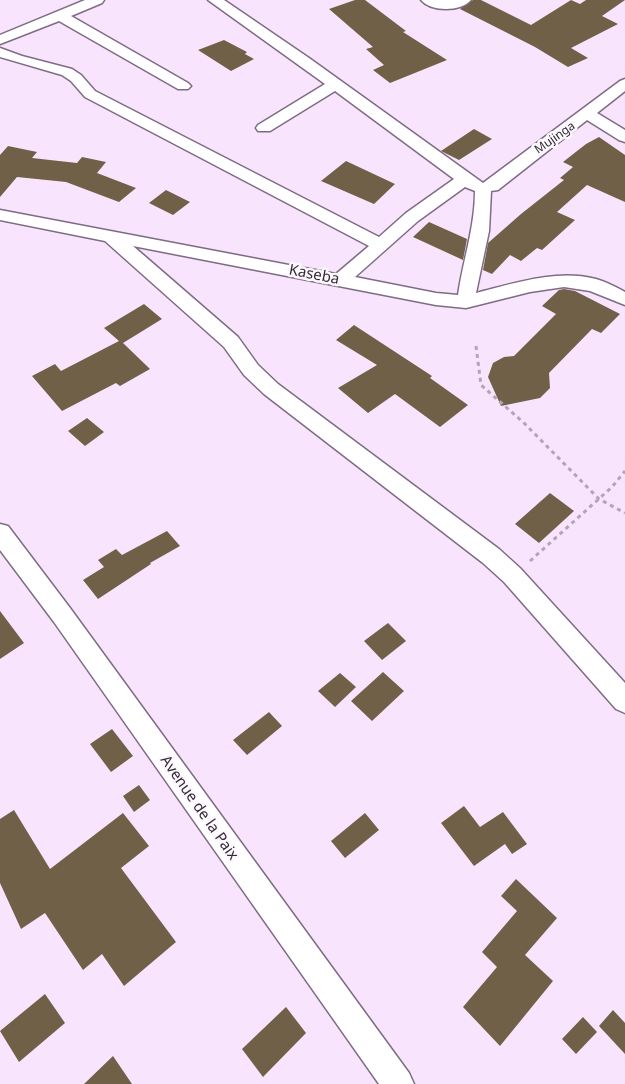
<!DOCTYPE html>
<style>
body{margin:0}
canvas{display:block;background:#f9e4fe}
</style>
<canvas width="625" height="1084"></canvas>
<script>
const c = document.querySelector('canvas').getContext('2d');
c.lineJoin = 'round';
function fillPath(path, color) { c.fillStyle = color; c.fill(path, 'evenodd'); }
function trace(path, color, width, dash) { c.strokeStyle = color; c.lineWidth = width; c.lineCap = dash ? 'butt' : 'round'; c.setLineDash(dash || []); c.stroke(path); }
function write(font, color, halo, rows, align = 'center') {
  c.font = font + ' "Noto Sans",sans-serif'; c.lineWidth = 5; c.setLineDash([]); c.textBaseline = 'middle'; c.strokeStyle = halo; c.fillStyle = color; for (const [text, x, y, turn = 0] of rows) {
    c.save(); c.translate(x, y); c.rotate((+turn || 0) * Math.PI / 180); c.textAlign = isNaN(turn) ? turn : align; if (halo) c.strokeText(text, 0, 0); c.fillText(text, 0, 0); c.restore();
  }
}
fillPath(new Path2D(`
 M355 0H365L406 31 403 32 447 60 390 83 373 70 384 65 366 49 373 47 329 9Z
 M473 0H481L531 25 571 0 580 4 586 0H625L602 16 618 24 571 48 588 58 568 67 535 47 460 9Z
 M224 40 247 52 245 54 254 59 231 71 198 50Z
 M474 129 492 139 459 160 441 151Z
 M599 137 625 155V202L587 185 557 212 575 220 542 250 537 248 521 261 510 255 492 274 483 270 488 243 521 214 564 180 560 178 573 167 563 162 586 144Z
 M8 146 37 152 32 158 77 163 82 157 106 162 97 173 136 188 119 202 66 182 17 177 0 197V155Z
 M346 161 395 184 374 204 321 181Z
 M166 190 190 202 173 215 149 203Z
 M429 222 467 239 463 260 413 237Z
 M564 289 575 291 620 314 601 333 592 329 549 373 550 388 540 398 501 406 488 377 493 363 504 357 514 356 556 314 542 306 559 290Z
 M144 304 162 319 123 343 150 369 120 386 116 383 62 411 32 376 55 364 61 371 119 341 104 328Z
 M354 325 432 376 430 378 468 405 440 427 395 394 368 413 338 388 377 365 336 340Z
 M87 418 104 432 85 446 68 431Z
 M550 493 574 511 539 543 515 524Z
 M167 531 180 546 150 563 151 564 98 599 83 580 104 567 98 560 116 549 122 555Z
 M0 611 24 643 0 659Z
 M388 623 406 641 382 660 364 641Z
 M383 672 404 691 372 721 351 701Z
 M340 673 356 687 335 707 318 691Z
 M269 712 282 726 247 755 233 740Z
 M112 729 133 756 111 772 90 744Z
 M139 785 150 800 134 812 123 796Z
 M464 806 480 827 503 812 527 844 512 854 505 844 474 866 441 823Z
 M14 810 50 869 123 813 149 846 121 868 176 942 124 986 102 954 83 970 45 913 21 929 0 883V819Z
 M365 813 379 830 345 858 331 841Z
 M516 879 557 918 525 955 553 981 500 1046 463 1007 497 967 482 952 517 911 501 896Z
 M45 994 65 1023 19 1062 0 1031Z
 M286 1007 306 1033 263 1077 242 1049Z
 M613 1010 625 1023V1054L599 1026Z
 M583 1017 597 1032 576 1054 562 1039Z
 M113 1056 132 1084H84Z`), '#716048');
const minor = new Path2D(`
 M85 0H104L102 3 71 16 188 83 191 86 188 89H178L59 21 0 44V35Z
 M208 0H224L309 58 483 183 620 81 625 79V91L597 113 625 130V142L619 140 587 120 498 190 491 191 489 231 476 293C516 283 556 269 596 279 606 282 616 287 625 292V305L590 291 564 287 530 292 466 308 436 305 133 246 238 337 258 365 278 384 499 549 520 568 625 683V713L616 709 504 582 483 563 264 394 244 375 224 347 105 241 0 220V210L336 274 369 246 85 97 71 81 62 75 0 57V48L22 56 72 69 81 75 95 91 379 237 406 213 454 179 335 91 270 131H258L256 128 258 125 325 84ZM465 187 475 191C475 227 463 260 458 295L436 293 355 277 418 221Z
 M421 0H471C461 12 431 12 421 0Z
 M0 524 8 526 70 608 409 1073 414 1084H379L54 622 0 550Z`);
trace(minor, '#7f6c84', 3);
trace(new Path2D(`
 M476 346 481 385 524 423 599 499 625 513
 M530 561 612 487 625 471`), '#b4a4b8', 3, [4, 4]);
fillPath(minor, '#fff');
write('12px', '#332b35', '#fcf8fd', [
 ["Mujinga",555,138,-35]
]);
write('15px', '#332b35', '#fcf8fd', [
 ["Kaseba",314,275,11],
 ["Avenue de la Paix",199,808,55]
]);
</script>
